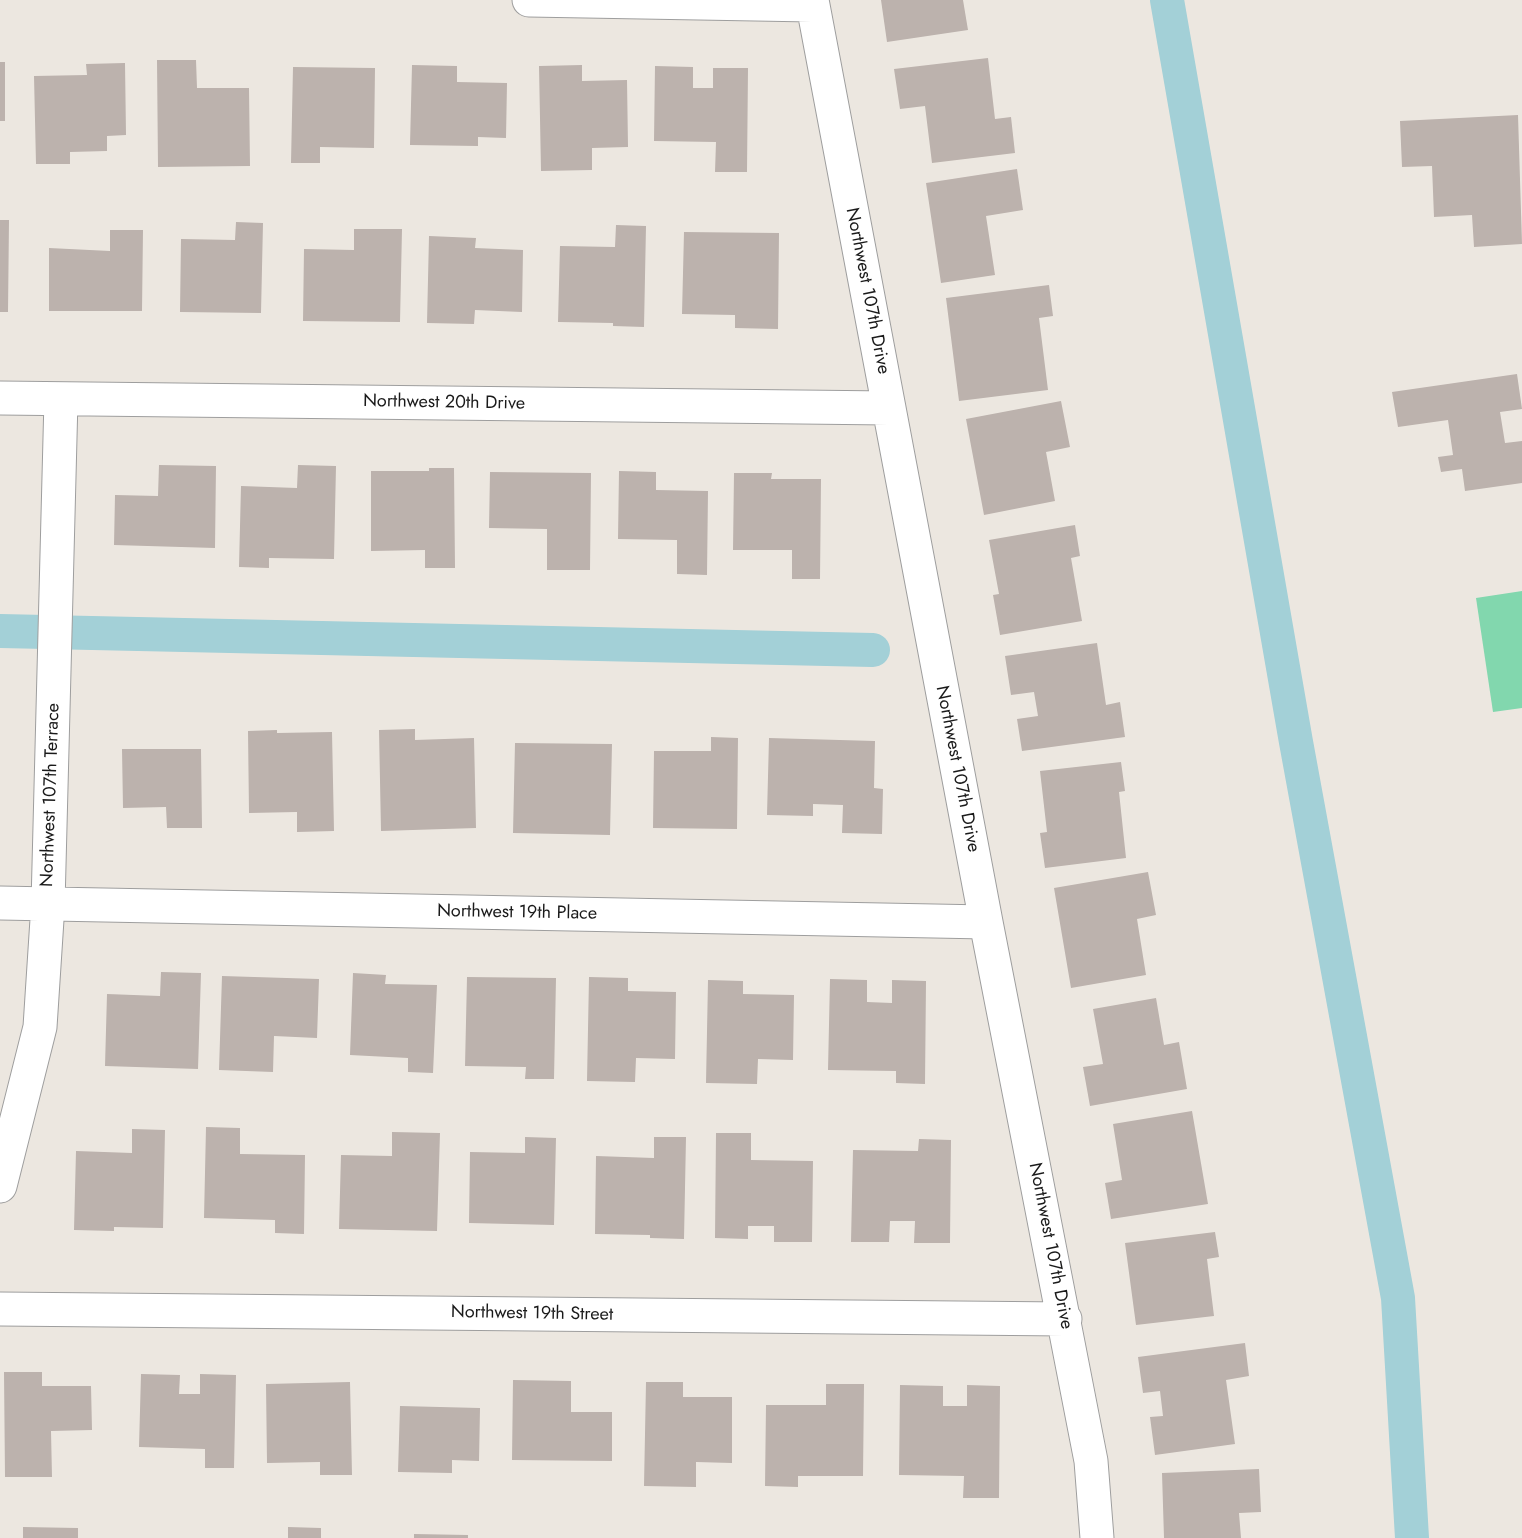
<!DOCTYPE html>
<style>
body{margin:0}
canvas{display:block;background:#ece7e0}
</style>
<canvas width="1522" height="1538"></canvas>
<script>
const c = document.querySelector('canvas').getContext('2d');
c.lineJoin = 'round';
function fillPath(path, color) { c.fillStyle = color; c.fill(path, 'evenodd'); }
function trace(path, color, width, dash) { c.strokeStyle = color; c.lineWidth = width; c.lineCap = dash ? 'butt' : 'round'; c.setLineDash(dash || []); c.stroke(path); }
function write(font, color, halo, rows, align = 'center') {
  c.font = font + ' Jost,sans-serif'; c.lineWidth = 4.5; c.setLineDash([]); c.textBaseline = 'middle'; c.strokeStyle = halo; c.fillStyle = color; for (const [text, x, y, turn = 0] of rows) {
    c.save(); c.translate(x, y); c.rotate((+turn || 0) * Math.PI / 180); c.textAlign = isNaN(turn) ? turn : align; if (halo) c.strokeText(text, 0, 0); c.fillText(text, 0, 0); c.restore();
  }
}
fillPath(new Path2D(`
 M1522 591V708L1493 712 1476 598Z`), '#82d7ae');
trace(new Path2D(`
 M1167 0 1296 742 1398 1298 1412 1538
 M0 631 873 650`), '#a3d0d7', 34);
fillPath(new Path2D(`
 M881 0H963L968 30 887 42Z
 M988 58 995 119 1011 117 1015 153 932 163 925 106 900 109 894 69Z
 M157 60H196L197 88H249L250 166 158 167Z
 M0 62H5V121H0Z
 M125 63 126 135 107 136V151L70 152V164H36L34 76 87 75 86 64Z
 M412 65 457 66V82L507 83 506 138 478 137V146L410 145Z
 M582 65V81L627 80 628 147 592 148V170L541 171 539 66Z
 M655 66 693 67V88H713V68H748L747 172H715L716 142 654 141Z
 M293 67 375 68 374 148 320 147V163H291Z
 M1518 115 1522 244 1474 247 1472 215 1434 217 1432 166 1402 167 1400 121Z
 M1017 169 1023 210 986 216 995 275 941 283 926 183Z
 M0 220H9L8 312H0Z
 M236 222 263 223 261 313 180 312 181 239 235 240Z
 M616 225 646 226 644 327 613 326V323L558 322 560 246 615 247Z
 M354 229H402L400 322 303 321 304 249 354 250Z
 M110 230H143L142 311H49V248L110 251Z
 M684 232 779 233 778 329 735 328V315L682 314Z
 M429 236 476 238 475 248 523 250 522 312 475 310 474 324 427 323Z
 M1049 285 1053 316 1039 318 1048 390 959 401 946 298Z
 M1517 374 1522 409 1500 412 1505 443 1522 441V483L1465 491 1462 469 1441 472 1438 457 1453 455 1448 420 1398 427 1392 392Z
 M1061 401 1070 447 1046 452 1055 501 984 515 966 419Z
 M159 465 216 466 215 548 114 545 115 495 158 496Z
 M298 465 336 466 334 559 269 558V568L239 567 241 486 297 488Z
 M429 468H454L455 568H425V550L371 551V471H429Z
 M619 471 656 472V490L708 491 707 575 677 574V540L618 539Z
 M490 472 591 473 590 570H547V529L489 528Z
 M734 473H772L771 479H821L820 579H792V550H733Z
 M1075 525 1080 556 1071 558 1082 621 1000 635 993 595 999 594 989 540Z
 M1097 643 1106 705 1120 702 1125 737 1022 751 1017 719 1038 716 1034 692 1011 695 1005 656Z
 M415 729V740L474 738 476 828 381 831 379 730Z
 M277 730V733L332 732 334 831 297 832V812L249 813 248 731Z
 M711 737 738 738 737 829 653 828 654 751H711Z
 M769 738 875 741 874 788 883 789 882 834 842 833 843 805 813 804V816L767 815Z
 M515 743 612 744 610 835 513 833Z
 M122 749H201L202 828H167L166 807 123 808Z
 M1121 762 1125 791 1119 792 1126 858 1045 868 1040 833 1047 832 1040 771Z
 M1148 872 1156 915 1137 919 1146 975 1071 988 1054 888Z
 M161 972 201 973 198 1069 105 1066 107 994 160 996Z
 M353 973 386 975 385 984 437 985 433 1073 408 1072V1058L350 1055Z
 M222 976 319 979 317 1038 274 1036 273 1072 219 1070Z
 M467 977 556 978 554 1079H525L526 1067 465 1066Z
 M589 977 628 978V991L676 992 675 1059 636 1058 635 1082 587 1081Z
 M830 979 867 980V1002L892 1003V980L926 981 925 1084 896 1083V1071L828 1070Z
 M708 980 743 981V994L794 995 793 1060 758 1059 757 1084 706 1083Z
 M1156 998 1164 1045 1179 1042 1187 1089 1090 1106 1083 1067 1103 1064 1093 1009Z
 M1192 1111 1208 1204 1111 1219 1105 1183 1122 1180 1113 1124Z
 M206 1127 240 1128V1154L305 1155 304 1234 275 1233V1220L204 1218Z
 M132 1129 165 1130 163 1228 114 1227V1231L74 1230 76 1151 132 1153Z
 M392 1132 440 1133 437 1231 339 1229 341 1155 392 1156Z
 M716 1133H751V1160L813 1161 812 1242H774V1226H748V1239L715 1238Z
 M525 1137 556 1138 554 1225 469 1223 470 1152 525 1153Z
 M654 1137H686L684 1239 650 1238V1235L595 1234 596 1156 654 1158Z
 M919 1139 951 1140 950 1243H914L915 1221H890L889 1242H851L853 1150 918 1151Z
 M1215 1232 1219 1257 1207 1259 1214 1316 1136 1325 1125 1243Z
 M1245 1343 1249 1376 1226 1380 1235 1444 1155 1455 1150 1417 1163 1416 1160 1391 1143 1393 1138 1357Z
 M4 1372H42V1386H91L92 1430 51 1431 52 1477H5Z
 M141 1374 180 1375 179 1394H200V1374L236 1375 234 1468H205V1449L139 1447Z
 M513 1380 571 1381V1412H612V1461L512 1460Z
 M350 1382 352 1475H320V1462L267 1463 266 1384Z
 M646 1382H683V1397H732V1463L696 1462V1487L644 1486Z
 M826 1384H864L863 1476H798V1487L765 1486 766 1405H826Z
 M900 1385 943 1386V1406H967V1385L1000 1386 999 1498H963L964 1476 899 1475Z
 M400 1406 480 1408 479 1461 452 1460V1473L398 1472Z
 M1259 1469 1261 1512 1239 1513 1241 1538H1164L1162 1473Z
 M23 1527 78 1528V1538H23Z
 M288 1527 321 1528V1538H288Z
 M414 1534 468 1535V1538H414Z`), '#bcb2ad');
const minor = new Path2D(`
 M529 0 812 5
 M812 0 986 922 1091 1461 1097 1538
 M0 398 889 408
 M0 903 986 922
 M0 1186 40 1027 48 904 61 399
 M0 1309 1065 1319`);
trace(minor, '#9e9e9e', 35);
trace(minor, '#fff', 33);
write('18px', '#1a1a1a', '#fff', [
 ["Northwest 107th Drive",867,291,79],
 ["Northwest 20th Drive",444,403,1],
 ["Northwest 107th Drive",957,769,79],
 ["Northwest 107th Terrace",51,795,-88],
 ["Northwest 19th Place",517,913,1],
 ["Northwest 107th Drive",1050,1246,79],
 ["Northwest 19th Street",532,1314,1]
]);
</script>
